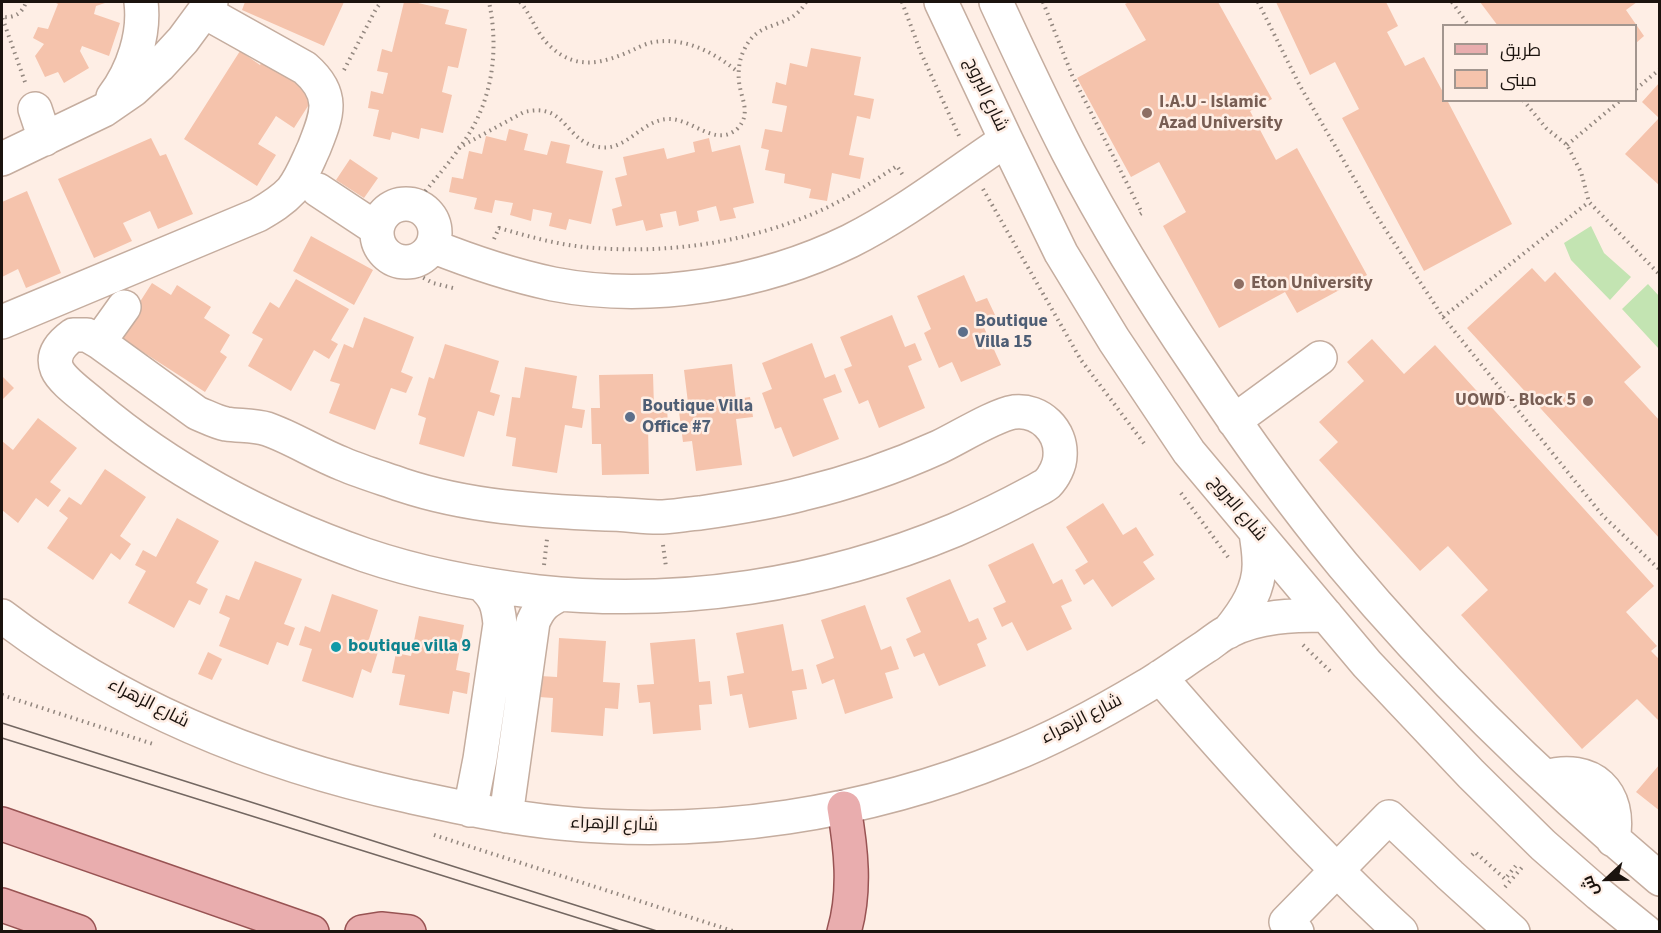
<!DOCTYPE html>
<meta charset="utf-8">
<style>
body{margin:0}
#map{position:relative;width:1661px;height:933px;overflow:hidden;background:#feeee5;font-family:"Source Sans 3",Cairo,sans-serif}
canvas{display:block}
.frame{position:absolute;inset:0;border:3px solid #1b130e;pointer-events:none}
.legend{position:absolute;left:1442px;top:24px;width:195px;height:78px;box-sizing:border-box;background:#feeee5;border:2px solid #a3968f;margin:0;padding:8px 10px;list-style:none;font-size:18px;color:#1b130e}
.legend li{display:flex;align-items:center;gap:12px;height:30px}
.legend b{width:30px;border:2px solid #a3968f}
.north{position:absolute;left:1577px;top:849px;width:60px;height:60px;-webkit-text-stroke:4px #feeee5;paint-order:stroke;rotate:248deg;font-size:16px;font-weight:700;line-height:24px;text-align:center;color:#1b130e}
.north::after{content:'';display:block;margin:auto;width:21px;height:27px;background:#1b130e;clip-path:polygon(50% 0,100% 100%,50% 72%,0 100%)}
</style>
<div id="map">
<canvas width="1661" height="933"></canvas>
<div class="frame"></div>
<ul class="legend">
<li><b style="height:8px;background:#e9adae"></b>طريق</li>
<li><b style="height:16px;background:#f5c3ac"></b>مبنى</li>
</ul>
<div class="north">ش</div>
</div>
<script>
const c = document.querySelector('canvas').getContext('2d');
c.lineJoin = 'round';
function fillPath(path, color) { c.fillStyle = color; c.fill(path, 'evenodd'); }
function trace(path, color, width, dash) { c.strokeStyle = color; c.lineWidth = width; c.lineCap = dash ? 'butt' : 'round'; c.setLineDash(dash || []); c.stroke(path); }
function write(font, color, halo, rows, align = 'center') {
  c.font = font + ' "Source Sans 3",Cairo,sans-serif'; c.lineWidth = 5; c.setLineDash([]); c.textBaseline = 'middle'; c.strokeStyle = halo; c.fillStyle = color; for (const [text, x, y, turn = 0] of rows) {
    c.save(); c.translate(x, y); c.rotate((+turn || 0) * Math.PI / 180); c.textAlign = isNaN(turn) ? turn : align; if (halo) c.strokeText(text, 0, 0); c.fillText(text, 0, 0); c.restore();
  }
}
fillPath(new Path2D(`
 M1591 226 1604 253 1631 277 1610 300 1571 260 1564 243Z
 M1648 284 1659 296V349L1622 309Z`), '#c3e4b2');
fillPath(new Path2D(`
 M54 2H108L96 6 94 14 120 23 109 56 82 46 80 51 89 68 64 83 58 72 45 77 35 56 44 44 33 38 38 27 48 29 58 4Z
 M245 2H344L324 46 242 10Z
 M404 2H418V3L449 10 445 24 467 29 458 68 448 66 442 92 452 95 443 133 421 128 419 139 392 132 390 140 373 136 379 110 368 108 371 91 383 94 388 73 377 71 382 49 392 52Z
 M1129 2H1218L1272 99 1250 111 1276 160 1297 148 1367 275 1297 313 1285 292 1219 328 1163 226 1186 212 1159 162 1131 177 1077 78 1146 40 1125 4Z
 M1276 2H1386L1398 26 1387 32 1405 66 1424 57 1444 94V100H1447L1512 224 1424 271 1342 118 1359 109 1335 62 1310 75Z
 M1480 2H1637L1626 10 1644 36 1636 43V26H1498Z
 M811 48 861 57 854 95 874 99 870 119 857 116 849 155 864 158 860 179 832 173 827 201 809 198 811 189 784 183 785 174 765 170 769 150 761 148 765 129 782 132 787 106 772 103 776 82 786 85 790 63 807 67Z
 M240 51 260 65 262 62 315 95 294 128 276 116 258 144 276 155 257 186 184 139Z
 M1660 82V186L1625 154 1659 118 1642 102Z
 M509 129 528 134 524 150 547 155 551 141 570 145 566 163 603 171 591 224 569 219 566 230 549 226 552 213 533 209 531 221 510 215 513 203 495 200 492 213 474 209 477 198 449 192 452 177 463 179 469 151 482 154 486 136 506 141Z
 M151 138 160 156 166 154 193 214 158 229 150 211 123 223 132 241 94 258 58 179Z
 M709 138 712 152 740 145 754 203 733 208 736 218 720 221 716 206 697 211 699 221 679 226 676 211 660 214 663 227 646 231 643 220 616 226 612 209 622 206 615 178 627 175 623 157 664 148 667 159 695 152 693 142Z
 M350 159 378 178 364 198 336 180Z
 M27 191 61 273 26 288 18 269 2 277V202Z
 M311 236 373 270 354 305 293 271Z
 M1532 268 1545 282 1555 272 1641 367 1624 382 1660 421V539L1467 328Z
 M964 275 976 302 987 298 995 315 981 321 1001 365 961 382 952 362 939 368 924 333 931 329 917 296Z
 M296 279 349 309 331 340 338 344 329 359 314 350 291 391 248 366 263 339 252 333 270 302 279 308Z
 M152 283 171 295 177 285 211 307 204 318 230 335 220 352 227 357 205 392 118 336Z
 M892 315 905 347 915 343 922 360 908 366 925 408 879 428 868 400 859 404 844 369 852 366 840 337Z
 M364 317 414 337 401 372 413 377 406 393 391 388 375 430 329 413 340 384 330 381 344 344 353 348Z
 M1372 339 1404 374 1435 345 1654 586 1626 612 1657 646 1651 651 1660 660V722L1637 699 1582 749 1461 615 1488 590 1448 546 1420 571 1319 460 1338 442 1319 422 1364 381 1347 362Z
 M812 343 825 378 835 374 842 392 823 399 839 439 793 457 781 427 775 429 762 393 772 389 762 363Z
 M445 344 499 361 490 392 500 395 494 416 478 411 464 457 419 444 426 418 418 415 429 377 434 379Z
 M732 364 736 399 750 397 753 417 736 419 742 465 696 471 692 441 683 442 678 404 688 403 684 370Z
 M525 367 577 376 572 408 585 410 582 428 565 425 557 473 512 466 516 438 506 436 512 397 520 398Z
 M653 374 654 407 667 406 668 427H648L649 474 602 475 601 444H592L591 408H600L599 375Z
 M2 376 14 388 2 400Z
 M38 418 77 448 50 482 61 490 48 507 36 498 18 523 2 510V441L13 450Z
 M105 469 146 497 120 536 131 544 120 560 111 553 93 580 47 548 68 518 59 511 69 497 81 505Z
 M1103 503 1123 535 1136 527 1154 555 1143 562 1155 579 1112 607 1093 579 1084 585 1075 570 1088 562 1066 527Z
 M177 518 219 541 196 583 208 589 200 605 189 600 174 628 128 603 146 571 135 565 143 550 156 557Z
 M1033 543 1053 584 1062 579 1072 601 1061 606 1072 629 1027 651 1012 622 1002 627 993 608 1006 602 988 565Z
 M255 561 302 579 284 624 295 628 288 646 277 642 268 665 219 646 230 618 219 613 226 595 239 600Z
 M950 579 969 622 978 618 987 639 977 644 986 666 939 686 924 653 914 657 906 639 921 632 906 598Z
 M332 594 378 610 366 649 378 652 371 673 362 669 353 698 302 681 312 649 299 645 305 626 320 632Z
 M865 605 881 650 891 646 899 669 885 673 893 698 845 714 834 679 822 684 816 665 834 658 821 620Z
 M419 616 464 625 456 670 470 673 467 694 453 691 449 714 399 705 405 675 392 673 396 653 411 656Z
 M783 624 792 671 803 669 807 689 792 691 797 719 749 728 742 694 730 696 727 676 744 673 736 633Z
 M559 638 606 641 603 682 620 683 618 709 605 708 603 736 551 732 553 698 539 697 540 676 557 677Z
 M695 639 699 682 710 681 712 704 699 705 701 730 653 734 650 702 639 703 637 685 654 684 650 643Z
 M208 652 222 659 212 680 198 674Z
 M1660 764V811L1636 792Z`), '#f5c3ac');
const minor = new Path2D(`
 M941 2 1006 140 1061 253 1114 340 1189 452 1367 664 1471 774 1543 845 1599 894 1646 932
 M996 2C1019 52 1043 103 1068 152 1107 227 1151 298 1198 367 1243 435 1291 502 1343 565 1438 679 1546 783 1660 879
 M113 97C133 71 145 34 141 2
 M35 109 45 139
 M2 159 104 110 133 90 159 66 183 40 211 2
 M318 190 377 229
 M377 233a29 29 0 1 1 58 0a29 29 0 1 1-58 0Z
 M432 246C472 262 511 275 553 284 650 303 762 284 850 241 904 214 955 174 1006 140
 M2 322 258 215C270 208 282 201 292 190 302 177 307 163 314 148 327 115 336 95 305 68L205 12
 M73 335H87L99 342 197 413C207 417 216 422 226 424 240 426 254 425 267 429 293 438 317 454 343 464 362 472 382 478 402 485 468 507 537 511 606 514 624 514 641 517 658 517 672 517 686 514 700 513 734 508 768 503 802 494 848 483 895 467 939 447 958 438 995 415 1014 412 1040 409 1062 431 1060 456 1060 465 1054 477 1047 484 1046 485 1031 493 1029 494 1005 507 980 519 955 530 823 585 679 607 538 592 480 585 421 574 365 555 268 521 173 472 94 405 84 396 62 381 57 369 51 354 62 343 73 335Z
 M99 342 124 307
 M1234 421 1320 358
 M2 616C121 707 262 764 408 796 459 807 509 818 561 823 712 838 866 814 1007 757 1055 738 1101 713 1146 686 1166 674 1185 660 1205 647 1213 642 1220 635 1229 631 1258 616 1293 615 1326 615
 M1228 632C1245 611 1261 588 1259 560 1259 551 1257 541 1256 532
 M1160 677C1237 766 1315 853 1401 932
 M1545 777C1592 764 1622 792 1613 840
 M470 810 480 759 500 624C498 605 496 597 481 584
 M506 816 533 622C540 606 545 602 561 594
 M1297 932 1286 922 1389 817 1450 875 1513 932`);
const major = new Path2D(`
 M844 808C851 848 856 891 844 932
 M2 824 312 932
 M2 905 79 932
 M362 932 381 929 409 932`);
trace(minor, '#c5ad9f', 36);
trace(major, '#985353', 36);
trace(new Path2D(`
 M520 2C532 16 537 35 551 47 577 71 604 63 633 50 639 47 647 43 654 42 686 37 715 53 738 72
 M902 2 921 53 960 138
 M1043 2 1072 75 1142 213 1137 216
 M1258 2 1300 86 1372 209 1443 317 1603 516 1660 570
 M1452 2 1469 26
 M344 70 376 9 381 2
 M25 82 2 17C14 18 22 14 26 2
 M1636 89 1660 69
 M1523 100 1546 128 1567 145 1581 172 1589 202 1660 275
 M1567 145 1621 100
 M458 148 524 112C567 102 563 140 598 147 627 152 641 120 668 119 692 118 715 148 737 129 752 114 741 99 739 82 738 71 739 60 744 50 759 17 789 32 806 2
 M983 189 1081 360 1146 446
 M414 205C434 180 457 155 473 127 494 89 498 44 489 2
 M494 239 499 228C527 236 555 244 584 247 666 255 751 243 826 208 851 196 874 181 897 166L904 177
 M418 275 433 283 453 288
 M1443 317 1589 202
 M1181 493 1228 557
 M663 545 666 567
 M544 565 547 539
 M1303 645 1332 673
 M2 695 153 744
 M434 835 736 932
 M1472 855 1475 852 1505 879 1518 863
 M1505 887 1524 865`), '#93877f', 4, [1.5, 4.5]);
trace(minor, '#fff', 33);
trace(major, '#e9adae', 33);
trace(new Path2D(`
 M2 723 660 932
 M2 738 623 932`), '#736761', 1.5);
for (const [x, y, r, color] of [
 [1147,113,6,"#8d6e63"],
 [1239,284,6,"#8d6e63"],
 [963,332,6,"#5c6f8a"],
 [1588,401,6,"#8d6e63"],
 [630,417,6,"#5c6f8a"],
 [336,647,6,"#0f9aa8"]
]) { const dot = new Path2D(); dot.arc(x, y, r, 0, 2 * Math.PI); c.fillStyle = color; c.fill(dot); trace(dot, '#feeee5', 2); }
write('18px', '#1b130e', '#feeee5', [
 ["شارع البروج",985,95,65],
 ["شارع البروج",1237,509,50],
 ["شارع الزهراء",148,704,27],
 ["شارع الزهراء",1082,720,-27],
 ["شارع الزهراء",614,825,2]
]);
write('bold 18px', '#785e54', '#feeee5', [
 ["I.A.U - Islamic",1159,103],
 ["Azad University",1159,124],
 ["Eton University",1251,284],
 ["UOWD - Block 5",1576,401,"right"]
], 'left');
write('bold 18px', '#4e5e75', '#feeee5', [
 ["Boutique",975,322],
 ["Villa 15",975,343],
 ["Boutique Villa",642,407],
 ["Office #7",642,428]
], 'left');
write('bold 18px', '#0d838f', '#feeee5', [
 ["boutique villa 9",348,647]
], 'left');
</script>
